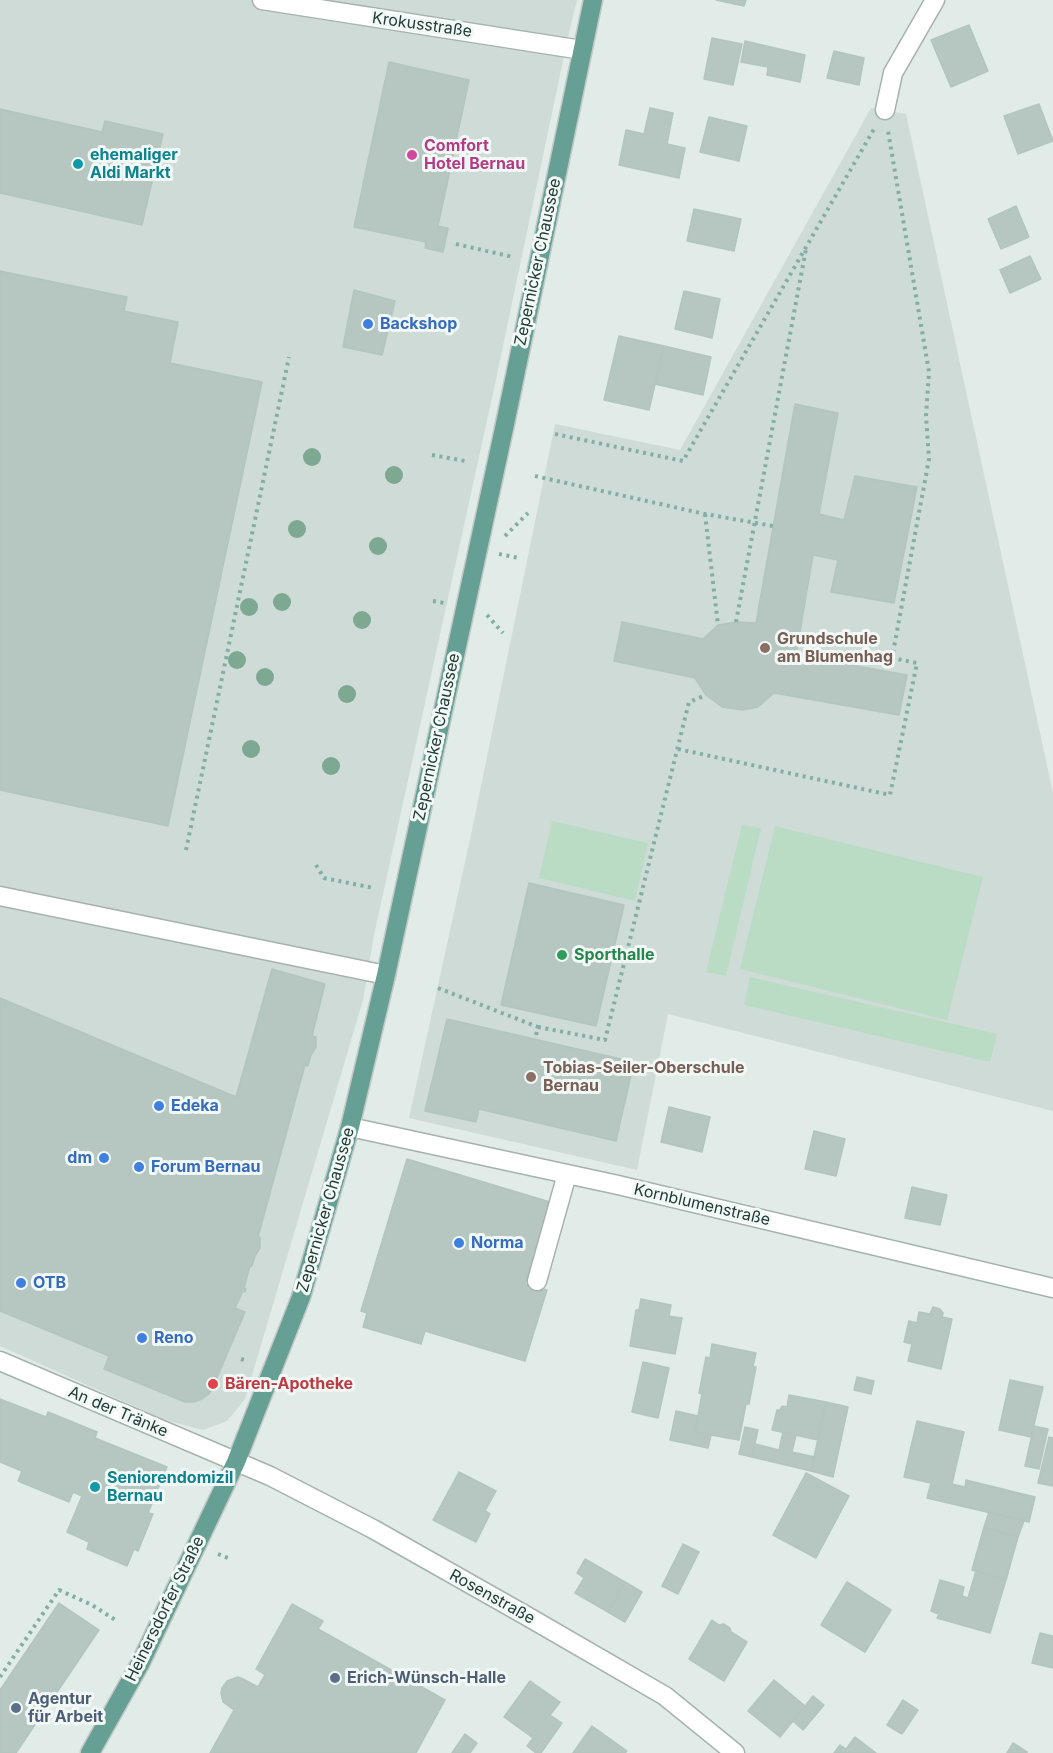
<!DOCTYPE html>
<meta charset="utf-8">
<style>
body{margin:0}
canvas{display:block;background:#e1ebe7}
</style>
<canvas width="1053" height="1753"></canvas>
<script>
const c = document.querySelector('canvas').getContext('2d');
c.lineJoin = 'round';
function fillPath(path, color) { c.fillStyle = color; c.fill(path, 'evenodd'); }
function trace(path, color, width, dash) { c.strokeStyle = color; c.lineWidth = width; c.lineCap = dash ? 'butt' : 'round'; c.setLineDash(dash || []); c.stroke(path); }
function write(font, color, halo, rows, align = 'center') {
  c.font = font + ' Inter,sans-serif'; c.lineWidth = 6; c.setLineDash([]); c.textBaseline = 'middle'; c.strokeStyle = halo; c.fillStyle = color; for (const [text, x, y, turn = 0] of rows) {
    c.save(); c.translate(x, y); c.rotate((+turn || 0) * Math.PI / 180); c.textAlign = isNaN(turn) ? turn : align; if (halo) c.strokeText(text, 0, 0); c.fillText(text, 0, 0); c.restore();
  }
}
fillPath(new Path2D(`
 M0 0H577L568 37 495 384 374 935 363 1000 245 1399 227 1421 203 1430 165 1420 0 1346Z
 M871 108 906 114 1053 793V1111L668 1014 637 1170 409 1118 472 830 555 424 680 450Z`), '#cfdbd6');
fillPath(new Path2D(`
 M552 821 648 843 635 901 539 878Z
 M742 825 761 828 726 976 706 972Z
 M775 826 983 877 947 1020 740 969Z
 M750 977 997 1034 990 1062 744 1005Z`), '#badcc5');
const building = new Path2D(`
 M716 0H746L744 6Z
 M969 25 988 71 951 87 931 40Z
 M712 38 742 44 733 85 704 79Z
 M745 41 805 55 800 82 767 75 768 67 741 62Z
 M834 51 864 58 859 85 827 78Z
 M389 62 469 80 438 226 448 228 443 252 425 248 426 242 354 227Z
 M1039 104 1053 141 1018 154 1004 116Z
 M650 108 673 113 667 144 685 148 679 178 619 165 626 130 644 134Z
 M0 109 102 132 105 121 163 134 142 225 0 193Z
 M709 117 747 126 739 161 700 152Z
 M1016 206 1029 237 1001 249 988 219Z
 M694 209 741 219 734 251 687 241Z
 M1030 256 1041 279 1010 293 1000 270Z
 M0 271 127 297 124 311 178 322 170 363 262 382 168 826 0 790Z
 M354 290 395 301 382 355 343 347Z
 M684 291 720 299 712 338 675 329Z
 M619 336 664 346 649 410 604 400Z
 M664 346 711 357 703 395 655 384Z
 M795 404 838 413 819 514 844 520 855 476 917 487 894 603 831 592 838 560 813 555 796 655 907 675 899 715 774 693 758 707 743 710 722 707 706 695 695 678 614 661 622 622 703 639 718 625 736 622 756 623Z
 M529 883 624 905 596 1026 501 1005Z
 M272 969 325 984 312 1036 316 1037V1047L311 1055 308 1066 305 1065 258 1237H260V1248L255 1256 252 1266H250L244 1288 246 1289 245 1292 243 1291 235 1308 245 1312 213 1387 209 1394 202 1399 194 1402H185L104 1369 109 1356 0 1311V998L236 1097Z
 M447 1019 634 1062 616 1141 479 1109 476 1122 425 1111Z
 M669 1107 710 1117 702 1152 661 1142Z
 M814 1131 845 1139 836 1176 805 1169Z
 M407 1159 550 1202 525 1284 547 1290 525 1361 425 1331 421 1344 363 1327 367 1313 361 1311Z
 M912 1187 947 1195 940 1225 905 1218Z
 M641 1299 671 1305 669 1316 682 1318 675 1354 630 1346 636 1310H639Z
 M933 1307 940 1309 943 1313 942 1317 952 1319 941 1369 908 1361 912 1344 904 1342 909 1321 917 1323 919 1312 930 1314Z
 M712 1344 756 1353 753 1366 756 1367 749 1404H746L739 1440 695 1432 702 1394 699 1393 706 1357 710 1358Z
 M643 1362 669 1368 658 1418 632 1412Z
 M857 1377 874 1381 871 1394 854 1390Z
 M1010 1380 1043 1387 1031 1437 999 1430Z
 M789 1395 826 1402 818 1440 772 1430 777 1410H780L782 1406 787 1407Z
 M0 1399 46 1417 48 1412 97 1432 95 1438 167 1467 148 1513 153 1514 138 1551 134 1549 127 1566 87 1549 89 1542 67 1532 82 1496 73 1492 69 1502 18 1481 22 1471 0 1462Z
 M826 1402 848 1407 833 1477 811 1471Z
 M676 1411 698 1416 695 1432 711 1435 708 1448 670 1440Z
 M917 1421 964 1432 952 1484 965 1487 966 1480 1035 1497 1029 1522 927 1498 931 1483 904 1477Z
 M1034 1426 1048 1429 1039 1469 1025 1466Z
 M745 1427 758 1430 752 1457 739 1454Z
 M783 1432 796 1435 792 1452 815 1457 811 1471 752 1457 755 1444 779 1450Z
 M1049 1437 1053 1438V1486L1038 1483Z
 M459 1472 496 1491 485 1511 490 1514 476 1542 433 1520Z
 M806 1473 849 1496 816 1558 773 1535Z
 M989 1512 1024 1521 1018 1537 984 1527Z
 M984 1527 1018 1537 1006 1580 972 1570Z
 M683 1544 699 1552 678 1594 662 1586Z
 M585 1559 625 1582 608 1612 575 1593 584 1578 577 1573Z
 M976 1571 1006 1580 990 1633 937 1618 939 1614 931 1611 940 1580 964 1587 962 1596 968 1598Z
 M625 1582 642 1592 625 1622 608 1612Z
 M847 1582 891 1610 865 1652 821 1625Z
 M59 1603 99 1630 16 1753H0V1690Z
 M292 1604 323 1621 318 1629 445 1700 416 1753H210L234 1710 223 1702 221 1693 222 1688 227 1681 238 1677 243 1679 258 1687 265 1675 256 1669Z
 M712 1620 719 1625 724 1624 730 1628 731 1632 747 1642 724 1681 689 1659Z
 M1040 1633 1053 1636V1668L1032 1663Z
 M774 1680 805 1706 780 1737 748 1711Z
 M530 1681 560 1702 550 1715 562 1723 541 1753H536L527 1746 533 1738 504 1717Z
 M813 1696 824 1705 803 1730 793 1721Z
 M903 1700 918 1710 902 1734 887 1725Z
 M592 1726 627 1751 625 1753H573Z
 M465 1734 477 1743 470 1753H452Z
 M855 1737 876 1753H834L840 1745 846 1749Z
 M1013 1743 1027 1752V1753H1007Z`);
fillPath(building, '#b6c6c0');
trace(building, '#b3c5bf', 1.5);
const minor = new Path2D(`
 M262 0 582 50
 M885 110 893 73 935 0
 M0 896 386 975
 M350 1127 618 1185 1053 1288
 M537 1281 567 1174
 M0 1361 270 1476 373 1529 525 1615 665 1696 735 1753`);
const major = new Path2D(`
 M90 1753 141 1662 236 1462 301 1297 350 1127 386 975 505 424 593 0`);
trace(minor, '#a4b3ae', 21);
trace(major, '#c1c8c7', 21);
trace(new Path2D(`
 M456 244 513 257
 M555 434 683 461 874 129
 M432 455 465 461
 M535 476 705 514 773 526
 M705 514 718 625
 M505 536 528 513
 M499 554 519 558
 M433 601 444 603
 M487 615 503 633
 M736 622 806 249
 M678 749 890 795 917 663 892 658 929 459 926 416 929 372 888 131
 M186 850 289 357
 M316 865 324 878 374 888
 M438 988 538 1027 535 1039
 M538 1027 605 1040 689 702 706 695
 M241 1359 247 1361
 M218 1554 228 1558
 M0 1677 59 1590 92 1605 117 1621`), '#82afa3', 4, [3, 4.5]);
trace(minor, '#fff', 18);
trace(major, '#66a095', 18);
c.fillStyle = '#7da891';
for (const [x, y] of [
 [312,457],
 [394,475],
 [297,529],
 [378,546],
 [282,602],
 [249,607],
 [362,620],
 [237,660],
 [265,677],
 [347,694],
 [251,749],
 [331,766]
]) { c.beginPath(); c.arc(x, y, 9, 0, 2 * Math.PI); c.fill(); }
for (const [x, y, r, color] of [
 [412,155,6,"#d1479c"],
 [78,164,6,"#0f9aa8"],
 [368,324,6,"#3f7fe0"],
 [765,648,6,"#8d6e63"],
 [562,955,6,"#2e9e5b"],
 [531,1077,6,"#8d6e63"],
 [159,1106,6,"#3f7fe0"],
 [104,1158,6,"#3f7fe0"],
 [139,1167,6,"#3f7fe0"],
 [459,1243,6,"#3f7fe0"],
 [21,1283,6,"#3f7fe0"],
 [142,1338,6,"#3f7fe0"],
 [213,1384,6,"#e0444e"],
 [95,1487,6,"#0f9aa8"],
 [335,1678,6,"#5c6f8a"],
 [16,1708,6,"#5c6f8a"]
]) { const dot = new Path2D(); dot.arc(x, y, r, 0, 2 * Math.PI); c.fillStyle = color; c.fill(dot); trace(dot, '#f1f8f5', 2); }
write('16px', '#223c36', '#f1f8f5', [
 ["Krokusstraße",422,25,8],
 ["Zepernicker Chaussee",538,262,-78],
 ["Zepernicker Chaussee",437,737,-78],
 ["Kornblumenstraße",702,1205,13],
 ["Zepernicker Chaussee",326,1210,-74],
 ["An der Tränke",118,1412,23],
 ["Rosenstraße",492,1597,29],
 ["Heinersdorfer Straße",165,1609,-64]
]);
write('bold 16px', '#b23c85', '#f1f8f5', [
 ["Comfort",424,146],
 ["Hotel Bernau",424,164]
], 'left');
write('bold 16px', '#0d838f', '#f1f8f5', [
 ["ehemaliger",90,155],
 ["Aldi Markt",90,173],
 ["Seniorendomizil",107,1478],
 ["Bernau",107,1496]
], 'left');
write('bold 16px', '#366cbe', '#f1f8f5', [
 ["Backshop",380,324],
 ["Edeka",171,1106],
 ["dm",92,1158,"right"],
 ["Forum Bernau",151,1167],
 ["Norma",471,1243],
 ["OTB",33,1283],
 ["Reno",154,1338]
], 'left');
write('bold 16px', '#785e54', '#f1f8f5', [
 ["Grundschule",777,639],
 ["am Blumenhag",777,657],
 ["Tobias-Seiler-Oberschule",543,1068],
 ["Bernau",543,1086]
], 'left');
write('bold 16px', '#27864d', '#f1f8f5', [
 ["Sporthalle",574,955]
], 'left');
write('bold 16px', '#be3a42', '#f1f8f5', [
 ["Bären-Apotheke",225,1384]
], 'left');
write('bold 16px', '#4e5e75', '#f1f8f5', [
 ["Erich-Wünsch-Halle",347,1678],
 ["Agentur",28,1699],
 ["für Arbeit",28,1717]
], 'left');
</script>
